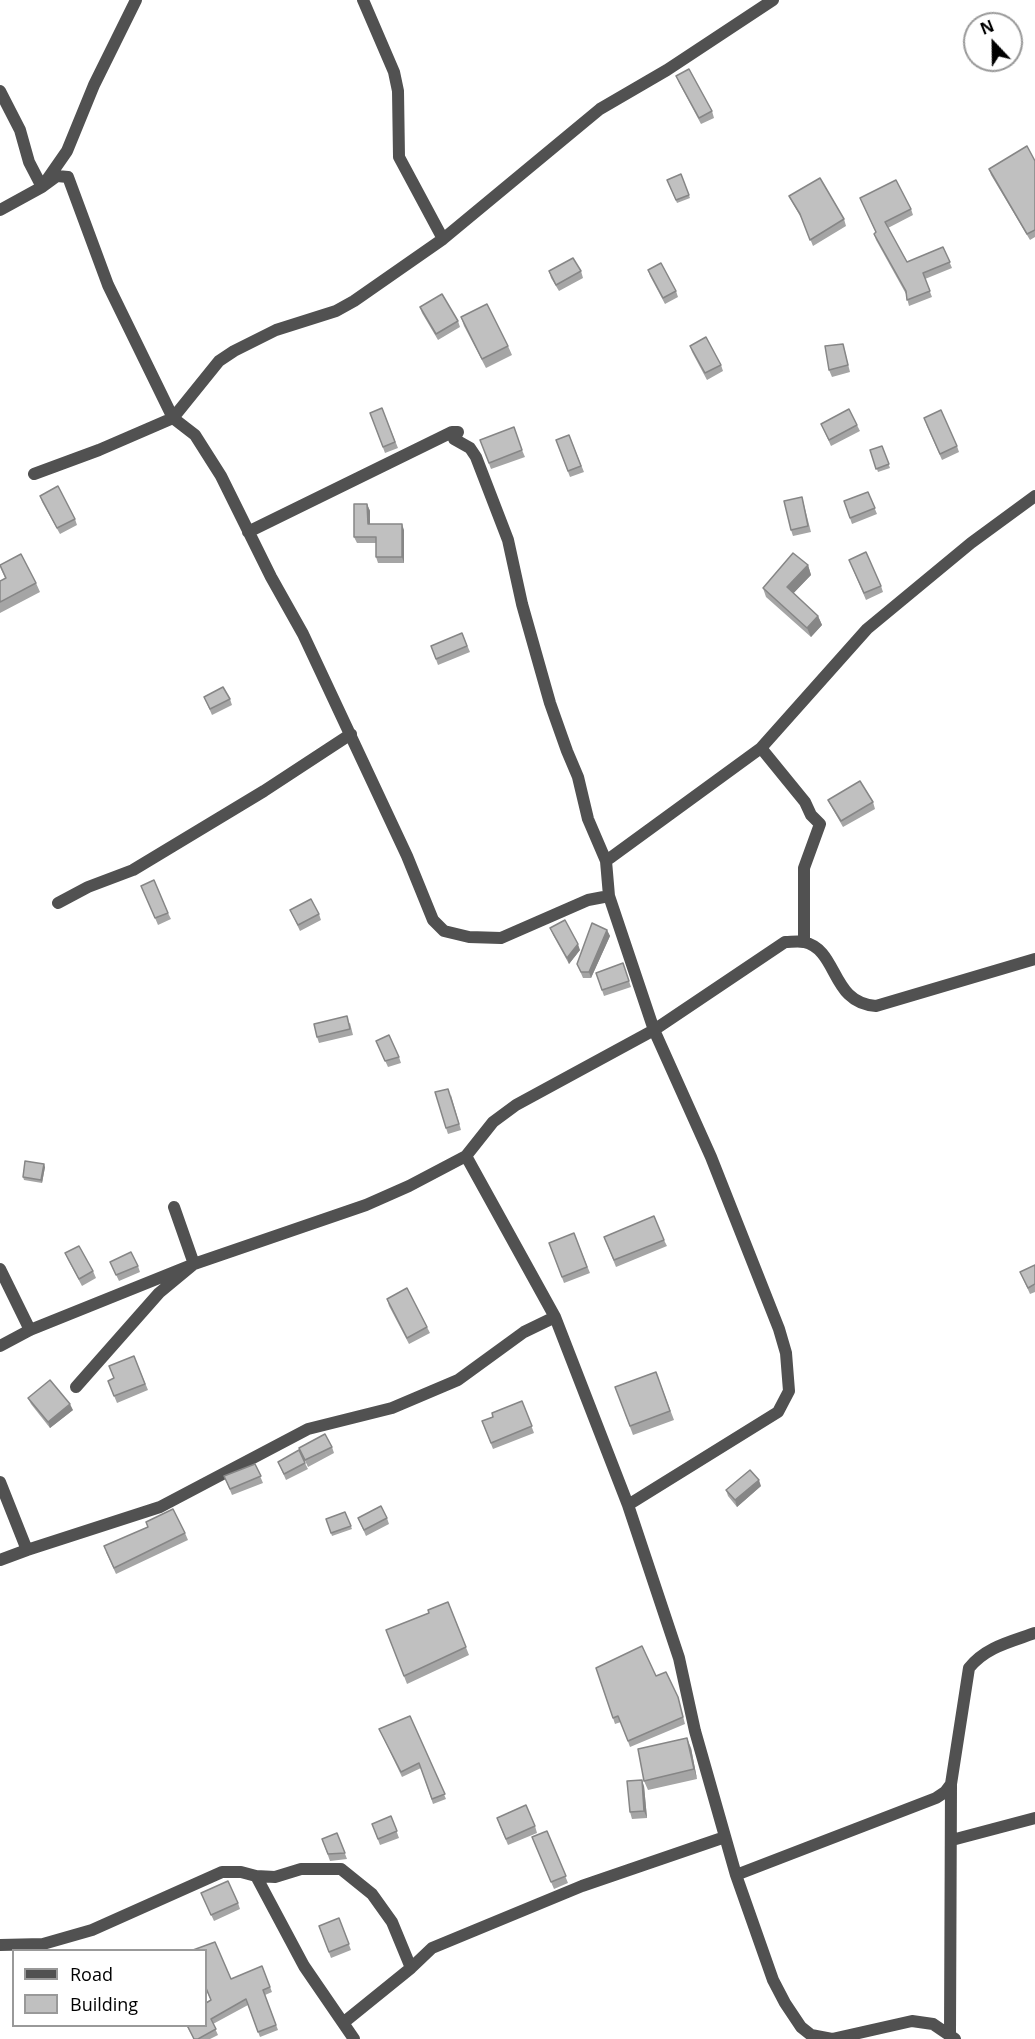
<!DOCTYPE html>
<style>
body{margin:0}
#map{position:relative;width:1035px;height:2039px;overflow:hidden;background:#fff;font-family:"Open Sans",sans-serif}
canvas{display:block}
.legend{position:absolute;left:12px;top:1949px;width:195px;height:78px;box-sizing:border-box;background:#fff;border:2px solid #999;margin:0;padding:8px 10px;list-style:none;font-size:18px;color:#000}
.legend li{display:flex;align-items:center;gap:12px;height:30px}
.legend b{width:30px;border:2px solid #999}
.north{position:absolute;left:963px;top:12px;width:60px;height:60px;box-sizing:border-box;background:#fff;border:2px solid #999;border-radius:50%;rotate:338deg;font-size:16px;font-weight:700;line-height:24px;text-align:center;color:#000}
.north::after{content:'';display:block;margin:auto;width:21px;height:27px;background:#000;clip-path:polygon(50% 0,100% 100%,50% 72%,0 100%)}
</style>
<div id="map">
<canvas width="1035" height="2039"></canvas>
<ul class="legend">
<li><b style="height:8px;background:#515151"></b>Road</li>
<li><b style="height:16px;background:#c0c0c0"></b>Building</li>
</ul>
<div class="north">N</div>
</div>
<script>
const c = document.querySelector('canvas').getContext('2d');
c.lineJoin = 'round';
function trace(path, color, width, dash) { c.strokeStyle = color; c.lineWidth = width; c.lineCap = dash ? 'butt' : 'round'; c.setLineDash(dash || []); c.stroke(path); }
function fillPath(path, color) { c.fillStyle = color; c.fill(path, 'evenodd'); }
trace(new Path2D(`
 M363 0 394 72 398 91 399 157 443 239
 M0 91 20 130 29 162 42 187 57 176 68 177 108 285 173 418 195 435 221 476 271 577 303 634 407 856 433 920 444 931 469 937 501 938 588 900 609 896 606 861 761 748 867 629 971 543 1035 496
 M0 210 42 187 67 151 94 85 136 0
 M34 474 99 450 173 418 219 361 234 351 276 330 336 311 354 301 443 239 600 109 667 70 773 0
 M248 532 452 432H458L454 439 470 448 476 457 508 540 522 604 550 703 567 751 578 777 588 819 606 861
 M761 748 805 802 811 815 820 824 804 868V942
 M609 896 654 1030 711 1157 779 1329 786 1353 789 1391 778 1412 628 1505
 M58 903 88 887 133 870 264 791 351 734
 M466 1156 555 1317 628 1505 679 1658 695 1731 736 1875 773 1980 785 2003 801 2027 811 2035 832 2039 912 2021 933 2024 955 2039
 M0 1269 30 1330
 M0 1346 30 1330 194 1264 366 1205 409 1186 466 1156 493 1122 516 1105 654 1030 785 942C791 942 798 941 804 942 839 950 830 1003 876 1006L1035 959
 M76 1387 159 1293 194 1264 174 1207
 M0 1482 27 1550
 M0 1560 27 1550 160 1507 308 1429 392 1408 458 1380 524 1332 555 1317
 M952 1840 1035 1818
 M736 1875 936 1798 945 1792 951 1784 969 1668C986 1647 1010 1642 1035 1633
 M256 1876 304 1966 354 2039
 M0 1945 43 1944 92 1930 222 1872H241L256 1876 275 1877 301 1869H341L372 1894 392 1922 411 1968
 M343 2023 411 1968 432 1948 582 1886 725 1837
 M950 2034 951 1784`), '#515151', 12);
fillPath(new Path2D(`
 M676 76 712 111 714 118 701 124 679 83Z
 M1035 161V237L1030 240 991 175 989 169Z
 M681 174 690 198 677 203 667 180Z
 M789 196 844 219 846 226 813 246 803 221 792 202Z
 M860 198 911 209 913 215 888 228 907 262 943 247 952 268 925 279 932 297 909 306 906 294 876 240 874 234 876 233Z
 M648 270 676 291 678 297 665 304 650 276Z
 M549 271H581L583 278 559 291 551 278Z
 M420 307 458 321 460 327 438 340 422 313Z
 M461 317 508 346 512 355 486 368 464 326Z
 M843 344 850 372 832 377 829 370Z
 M690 346 721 365 723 371 707 380 692 352Z
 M382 408 398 448 385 453 370 413Z
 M821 424 857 425 860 431 831 446Z
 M926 424 957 446 959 452 942 460Z
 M569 435 584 472 570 477 556 440Z
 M480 440 522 450 525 457 491 469Z
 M882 446 890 468 878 472 870 450Z
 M868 492 877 514 852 524 844 501Z
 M40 496 75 519 77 525 60 534 42 502Z
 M802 497 811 532 793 536 791 530Z
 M367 504 370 511V524L404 530V563H378L376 557V543H357L354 537Z
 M849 560 881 586 883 592 866 600Z
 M808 565 811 575 793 593 818 616 822 625 811 637 766 597 763 588Z
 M0 567 36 583 40 592 0 613V581L5 578Z
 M462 633 470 652 438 665 431 646Z
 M204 697 230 699 232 705 212 715Z
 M828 800 873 802 875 809 843 827 831 806Z
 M144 892 168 913 171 919 158 925Z
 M290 910 319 914 321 920 300 931Z
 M550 928 580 950 569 964 553 935Z
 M607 930 610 936 591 978H583L577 964Z
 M623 963 631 987 604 996 596 973Z
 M350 1023 353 1035 319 1043 317 1037Z
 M376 1041 399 1057 401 1063 388 1067Z
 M451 1095 461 1130 448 1134 446 1128Z
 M45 1167 42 1183 24 1180 23 1177Z
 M574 1233 590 1273 564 1283 549 1243Z
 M604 1237 664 1240 667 1246 616 1267Z
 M65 1253 93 1271 96 1278 82 1286 68 1260Z
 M110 1262 138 1266 140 1272 119 1281Z
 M1035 1265V1292L1030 1294 1020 1272Z
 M387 1299 427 1327 430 1333 409 1344 389 1306Z
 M134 1356 148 1390 117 1403 108 1381 114 1378Z
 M656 1372 674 1420 633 1435 615 1387Z
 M28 1398 73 1410 50 1428 31 1404Z
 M522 1401 534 1433 493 1449 482 1421 493 1417Z
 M332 1447 334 1453 308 1467 299 1448Z
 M278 1462 305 1463 308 1469 286 1480Z
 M255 1464 263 1483 232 1495 224 1476Z
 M761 1486 737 1507 728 1496 726 1490Z
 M345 1512 352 1529 332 1536 326 1519Z
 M358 1518H387L389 1524 366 1536Z
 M146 1522 185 1533 188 1540 116 1574 106 1552 148 1527Z
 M448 1602 469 1655 407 1684 386 1630 429 1613Z
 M596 1668 656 1676 678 1697 685 1724 630 1747 621 1722 615 1724Z
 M410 1716 446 1799 433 1804 421 1768 402 1777 379 1729Z
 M691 1748 697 1779 648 1790 644 1781Z
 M644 1786 647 1818 632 1819 630 1812Z
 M391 1816 399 1838 380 1845 372 1824Z
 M499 1824 535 1826 537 1833 508 1845Z
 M547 1831 568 1883 554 1889 532 1837Z
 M337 1833 347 1859 330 1861 322 1839Z
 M201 1893 238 1903 240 1909 214 1921Z
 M339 1918 351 1950 331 1958 319 1926Z
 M206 1950 231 1979 262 1966 272 1992 265 1995 278 2030 260 2037 248 2005 213 2024 218 2035 210 2039H194L186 2025H206L211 2000 206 1990Z`), '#a5a5a5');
fillPath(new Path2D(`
 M367 504 370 511V530L368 524Z
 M402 524 404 530V563L402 557Z
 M808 565 811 575 790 597 787 587Z
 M818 616 822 625 811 637 807 628Z
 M607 930 610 936 591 978 589 972Z
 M578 944 580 950 569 964 567 958Z
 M44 1164 45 1167 42 1183 41 1180Z
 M70 1404 73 1410 50 1428 48 1422Z
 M759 1480 761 1486 737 1507 735 1500Z
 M687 1738 691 1748 697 1779 694 1769Z
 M642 1780 644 1786 647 1818 644 1811Z`), '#868686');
const building = new Path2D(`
 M689 69 712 111 699 118 676 76Z
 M1027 146 1035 161V230L1027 234 989 169Z
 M681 174 689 195 676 200 667 180Z
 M820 178 844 219 810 240 800 214 789 196Z
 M896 180 911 209 885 222 907 262 943 247 950 262 923 273 930 291 907 300 906 291 874 234 876 232 860 198Z
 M573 258 581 271 556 285 549 271Z
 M661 263 676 291 663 298 648 270Z
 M442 294 458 321 436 334 420 307Z
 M487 304 508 346 482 359 461 317Z
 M706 337 721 365 705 373 690 346Z
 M843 344 848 365 829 370 825 346Z
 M382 408 395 442 383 447 370 413Z
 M849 409 857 425 829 440 821 424Z
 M941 410 957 446 940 454 924 418Z
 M514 427 522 450 489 463 480 440Z
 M569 435 581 466 568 471 556 440Z
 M882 446 889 464 876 469 870 450Z
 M58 486 75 519 57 528 40 496Z
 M868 492 875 508 850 518 844 501Z
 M802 497 808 526 791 530 784 501Z
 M354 504H367L368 524H402V557H376V537H354Z
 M866 552 881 586 864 593 849 560Z
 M793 553 808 565 787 587 818 616 807 628 763 588Z
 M21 554 36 583 0 602V581L6 578 0 565Z
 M462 633 467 646 436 659 431 646Z
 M223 687 230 699 210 709 204 697Z
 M860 781 873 802 841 821 828 800Z
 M154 880 168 913 155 918 141 886Z
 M311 899 319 914 298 925 290 910Z
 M565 920 578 944 567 958 550 928Z
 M592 923 607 930 589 972H581L577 964Z
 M623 963 629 981 602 990 596 973Z
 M347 1016 350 1029 317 1037 314 1024Z
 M389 1035 399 1057 385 1061 376 1041Z
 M448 1089 459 1124 446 1128 435 1092Z
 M25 1161 44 1164 41 1180 23 1177Z
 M654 1216 664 1240 614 1260 604 1237Z
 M574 1233 587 1267 562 1277 549 1243Z
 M79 1246 93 1271 79 1279 65 1253Z
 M131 1252 138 1266 116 1275 110 1262Z
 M1035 1265V1284L1028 1288 1020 1272Z
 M407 1288 427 1327 407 1338 387 1299Z
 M134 1356 145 1384 114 1396 108 1381 114 1378 109 1366Z
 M656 1372 670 1411 630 1426 615 1387Z
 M50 1380 70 1404 48 1422 28 1398Z
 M522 1401 532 1426 491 1443 482 1421 493 1417 492 1413Z
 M325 1434 332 1447 305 1460 299 1448Z
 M299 1450 305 1463 284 1474 278 1462Z
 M255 1464 261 1476 230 1489 224 1476Z
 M750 1470 759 1480 735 1500 726 1490Z
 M381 1506 387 1518 364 1530 358 1518Z
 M173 1509 185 1533 114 1568 104 1546 148 1527 146 1522Z
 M345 1512 351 1526 331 1533 326 1519Z
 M448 1602 466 1647 404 1676 386 1630 429 1613 428 1610Z
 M642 1646 656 1676 666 1672 678 1697 683 1717 628 1741 618 1716 613 1718 596 1668Z
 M410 1716 445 1794 432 1799 419 1763 401 1772 379 1729Z
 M687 1738 694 1769 644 1781 638 1749Z
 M642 1780 644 1811 630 1812 627 1781Z
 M526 1805 535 1826 506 1839 497 1818Z
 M391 1816 397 1831 378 1839 372 1824Z
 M547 1831 566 1876 551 1882 532 1837Z
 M337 1833 345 1853 328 1854 322 1839Z
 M228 1881 238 1903 211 1915 201 1893Z
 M339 1918 349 1944 329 1952 319 1926Z
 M215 1942 231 1979 262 1966 270 1987 263 1990 276 2025 258 2032 246 1999 211 2019 216 2029 198 2039H194L187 2025H206V2003L211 2000 206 1988V1950H193Z`);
fillPath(building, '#c0c0c0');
trace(building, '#868686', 1.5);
</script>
